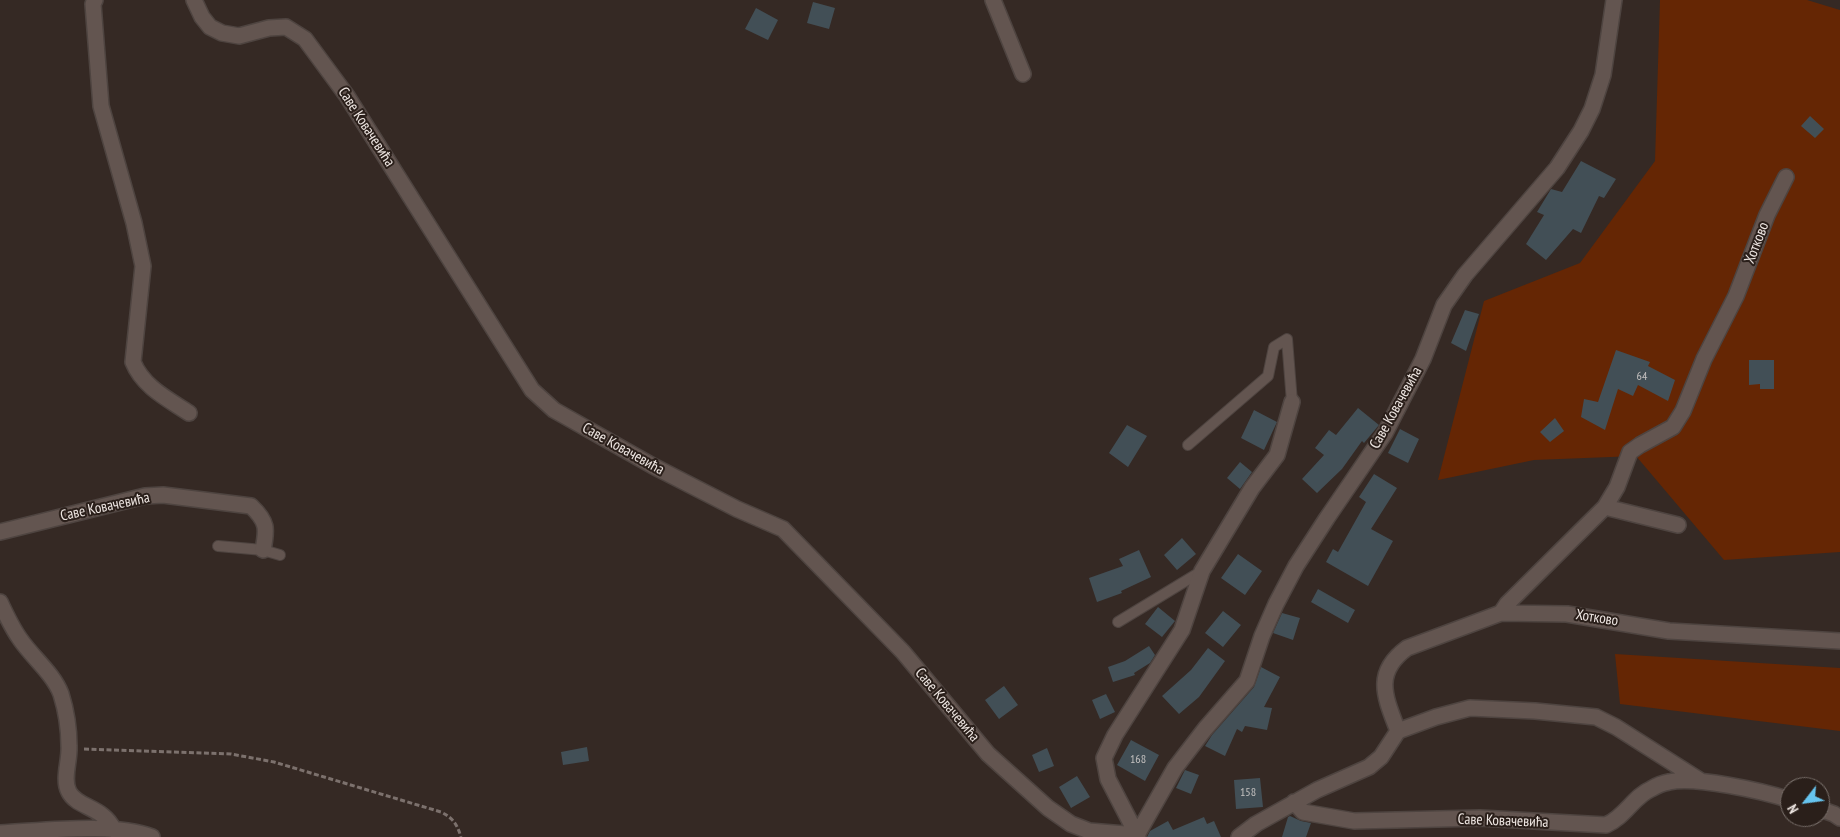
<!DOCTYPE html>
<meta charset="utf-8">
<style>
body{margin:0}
#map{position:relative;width:1840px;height:837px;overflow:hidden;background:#352924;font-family:"PT Sans Narrow",sans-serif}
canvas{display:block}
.north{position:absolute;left:1780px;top:777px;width:50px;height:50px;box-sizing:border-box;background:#2a1f1a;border:1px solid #786f6a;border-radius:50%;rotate:240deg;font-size:14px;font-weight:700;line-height:20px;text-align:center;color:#eee6e2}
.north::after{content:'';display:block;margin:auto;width:18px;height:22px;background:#66c4ef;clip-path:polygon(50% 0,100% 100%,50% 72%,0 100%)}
</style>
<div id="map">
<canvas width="1840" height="837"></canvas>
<div class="north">N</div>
</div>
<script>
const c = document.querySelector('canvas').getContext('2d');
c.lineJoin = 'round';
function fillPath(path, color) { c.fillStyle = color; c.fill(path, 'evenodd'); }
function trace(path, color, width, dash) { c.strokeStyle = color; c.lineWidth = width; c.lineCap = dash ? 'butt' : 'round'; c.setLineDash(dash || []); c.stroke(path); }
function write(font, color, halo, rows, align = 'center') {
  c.font = font + ' "PT Sans Narrow",sans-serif'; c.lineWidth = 4; c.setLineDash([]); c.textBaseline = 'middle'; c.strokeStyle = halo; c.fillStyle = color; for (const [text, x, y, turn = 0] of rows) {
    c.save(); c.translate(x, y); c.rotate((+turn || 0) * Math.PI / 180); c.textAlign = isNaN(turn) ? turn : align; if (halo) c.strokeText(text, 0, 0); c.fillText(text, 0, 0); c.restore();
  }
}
fillPath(new Path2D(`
 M1660 0H1807L1840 10V552L1724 560 1636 456 1534 460 1438 480 1484 301 1580 263 1655 161Z
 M1615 654 1840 668V731L1620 704Z`), '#652604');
fillPath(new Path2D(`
 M813 2 835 8 829 29 807 23Z
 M756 8 778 20 768 40 745 29Z
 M1810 116 1824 129 1815 138 1801 126Z
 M1581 161 1616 179 1604 198 1599 196 1581 233 1573 229 1546 260 1526 244 1544 215 1537 212 1551 189 1562 192Z
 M1465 310 1479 314 1466 351 1451 343Z
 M1616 350 1650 362 1648 366 1675 380 1668 401 1638 385 1633 396 1618 389 1605 430 1581 417 1584 399 1598 402Z
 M1749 360H1774V389H1760V384L1749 385Z
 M1358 408 1379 425 1364 443 1362 441 1342 469 1317 493 1302 479 1324 455 1315 448 1329 430 1336 435Z
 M1254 410 1277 422 1264 450 1241 438Z
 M1555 418 1564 431 1550 442 1540 432Z
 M1127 425 1147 436 1128 467 1109 453Z
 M1400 429 1419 439 1408 463 1388 453Z
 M1240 462 1252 472 1240 489 1227 478Z
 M1374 474 1397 488 1371 529 1393 541 1368 586 1326 562 1333 549 1338 552 1366 502 1359 497Z
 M1182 538 1196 554 1177 570 1164 555Z
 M1139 550 1151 577 1121 591 1122 593 1097 602 1089 578 1123 566 1119 559Z
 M1238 554 1262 571 1245 595 1221 578Z
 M1318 589 1355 610 1348 623 1311 602Z
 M1158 607 1175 621 1162 637 1145 624Z
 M1223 611 1241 625 1223 647 1205 633Z
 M1282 613 1300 618 1293 640 1273 633Z
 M1149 646 1155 655 1150 663 1134 673 1135 675 1113 682 1108 667 1125 661Z
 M1208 648 1225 661 1199 697 1179 714 1162 696 1191 670Z
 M1261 667 1280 677 1264 707 1272 708 1267 730 1245 726 1242 732 1237 729 1225 756 1205 746 1212 735 1254 687Z
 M1004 686 1018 705 999 719 985 700Z
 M1106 694 1115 712 1100 719 1092 700Z
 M1131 740 1159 755 1145 781 1117 765Z
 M587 747 589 761 563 765 561 752Z
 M1047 748 1054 766 1039 772 1032 755Z
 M1185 770 1199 775 1191 794 1176 788Z
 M1077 776 1090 797 1071 808 1059 787Z
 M1260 778 1263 807 1236 809 1234 780Z
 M1290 816 1301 821 1311 823 1306 837H1282L1288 817Z
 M1204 817 1207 824 1214 821 1221 837H1147L1150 831 1168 821 1173 830Z`), '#424f56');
const service = new Path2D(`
 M1188 445 1268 376 1274 347 1287 339 1292 402
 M218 546 263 550 280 555
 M1118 622 1202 571`);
const minor = new Path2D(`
 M95 0 93 4 101 106 134 223 143 266 133 362C143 387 168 399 189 413
 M194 0 202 17 210 27 222 33 239 36 269 28 286 27 305 39 347 96 532 390 554 410 653 466 737 509 783 529 903 652 988 754 1048 808 1071 824 1089 831 1137 835
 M993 0 1023 74
 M1605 507 1617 487 1630 452 1640 445 1673 427 1683 411 1704 359 1736 296 1767 215 1786 177
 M0 532 145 496 163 495 251 506C268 522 267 529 263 550
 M0 602C6 615 12 628 20 639 32 657 53 673 61 694 66 710 69 729 69 746 70 761 62 779 69 792 77 808 103 806 114 830
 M1501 613 1507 604 1605 507 1678 525
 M1398 731C1385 697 1373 673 1407 648L1501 613 1567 614 1669 631 1840 641
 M1294 802 1303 812 1354 821 1480 818 1606 825C1625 817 1634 796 1651 789 1656 786 1663 783 1669 782 1695 776 1763 791 1790 800
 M1820 809 1834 814 1840 818
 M0 833C43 831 113 822 152 837
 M1137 835 1108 779 1104 758 1115 735 1182 630 1202 571 1252 488 1277 455 1292 402
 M1138 837 1137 835 1175 768 1205 729 1247 681 1262 636 1276 604 1296 566 1327 518 1385 433 1423 359 1444 305 1465 275 1557 168 1581 131 1592 109 1603 75 1614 0
 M1239 837 1256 824 1317 790 1369 767 1381 757 1398 731 1436 717 1470 708 1535 711 1596 717 1616 727 1701 781`);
trace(service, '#4e4440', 12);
trace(minor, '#4e4440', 18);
trace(new Path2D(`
 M84 749 231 754 274 762 441 812C453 818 457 824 461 837`), '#7c716d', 3, [5, 2.5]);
trace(service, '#635550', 10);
trace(minor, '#635550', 15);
write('12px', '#c3c0bf', null, [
 ["64",1642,377],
 ["168",1138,760],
 ["158",1248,793]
]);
write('15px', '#eee6e2', '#2a1f1a', [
 ["Саве Ковачевића",366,127,57],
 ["Хотково",1757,243,-69],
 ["Саве Ковачевића",1396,408,-61],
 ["Саве Ковачевића",623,449,29],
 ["Саве Ковачевића",105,507,-12],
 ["Хотково",1597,618,9],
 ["Саве Ковачевића",947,705,50],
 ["Саве Ковачевића",1503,821,2]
]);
</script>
